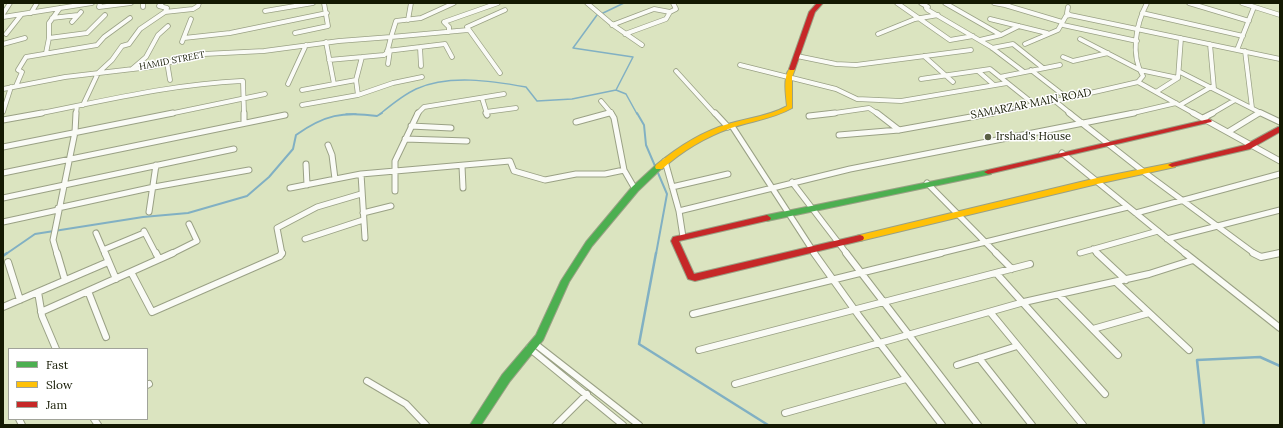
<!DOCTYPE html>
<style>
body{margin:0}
#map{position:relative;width:1283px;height:428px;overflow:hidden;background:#dbe4c0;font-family:Lora,serif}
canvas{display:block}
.frame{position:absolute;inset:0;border:4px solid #141902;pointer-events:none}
.legend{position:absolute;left:8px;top:348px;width:140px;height:72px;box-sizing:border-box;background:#fff;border:1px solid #a1a39a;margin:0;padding:5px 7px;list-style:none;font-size:12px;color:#141902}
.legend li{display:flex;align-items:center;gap:8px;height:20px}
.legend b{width:20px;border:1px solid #a1a39a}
</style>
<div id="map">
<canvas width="1283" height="428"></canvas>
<div class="frame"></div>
<ul class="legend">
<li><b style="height:5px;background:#4caf50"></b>Fast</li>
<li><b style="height:5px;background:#ffc107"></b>Slow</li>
<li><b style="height:5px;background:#c62828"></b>Jam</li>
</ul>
</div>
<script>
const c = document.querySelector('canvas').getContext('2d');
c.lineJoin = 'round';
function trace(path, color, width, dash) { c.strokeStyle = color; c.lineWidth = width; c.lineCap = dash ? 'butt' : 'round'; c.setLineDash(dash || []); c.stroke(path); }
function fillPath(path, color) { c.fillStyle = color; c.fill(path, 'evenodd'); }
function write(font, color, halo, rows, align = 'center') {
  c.font = font + ' Lora,serif'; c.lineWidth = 3; c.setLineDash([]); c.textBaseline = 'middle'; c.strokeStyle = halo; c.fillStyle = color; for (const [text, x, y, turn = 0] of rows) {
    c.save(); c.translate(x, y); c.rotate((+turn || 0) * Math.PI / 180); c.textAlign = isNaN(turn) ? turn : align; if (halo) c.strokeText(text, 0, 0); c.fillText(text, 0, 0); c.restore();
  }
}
trace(new Path2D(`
 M601 14 624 3
 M597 15 573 48 633 57 616 90
 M346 114H356
 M380 114C391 105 403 95 416 89 449 74 492 81 526 87L537 101 572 99 616 90 626 94 637 114`), '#81b0c3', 1.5);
trace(new Path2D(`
 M637 113 644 125 646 145 667 194 656 254
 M6 254 35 234 143 217 188 213 247 196 269 177 293 149 296 135C324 115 343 111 377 116L382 113`), '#81b0c3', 2);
trace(new Path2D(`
 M656 253 639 344 768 425
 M3 256 7 253
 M1204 425 1197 360 1260 357 1280 366`), '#81b0c3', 2.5);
const streetFar2 = new Path2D(`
 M100 3 99 7 131 3
 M143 3V7
 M587 3 613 25 642 45
 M897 3 950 40 973 36
 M921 3 928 7 926 8 928 10 991 47 1024 72
 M945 3 1001 35
 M994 3 1005 5
 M1009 3 1005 5 1062 22
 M1189 3 1249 21
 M1242 3 1280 15
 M1068 7 1067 13 1070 15
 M265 11 313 3
 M165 12 193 9 198 6 199 3
 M31 13 37 3
 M1142 13 1243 36
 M3 14 10 3
 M1070 15 1280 59
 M3 17 92 3
 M52 18 78 15
 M990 19 1047 33
 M408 20 411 3
 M72 22 81 12
 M612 25 654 9 670 12
 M1063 25 1137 41
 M449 32V27L444 22 498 3
 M295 33 328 26 324 3
 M6 34 21 15
 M625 34 666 19 670 12 676 9 673 3
 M878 34 915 19 938 15
 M49 38 87 33 105 15
 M184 38 230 33 327 13
 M1080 39 1140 70 1178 78 1181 38
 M980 40 1001 35 1019 26
 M182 42 191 19
 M326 42 334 84
 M3 44 25 38
 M1025 44 1058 30 1066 16 1070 15
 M1210 44 1214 89
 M420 47 421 66
 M992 48 1013 44 1043 68
 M1237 50 1254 7
 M387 51 445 44 452 57
 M1245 51 1252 108
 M46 53 49 38V23L60 8
 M797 56 836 64 856 65 971 50
 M924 56 953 82
 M1063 57 1073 61 1108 53
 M329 60 384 55 387 53 391 37 468 30
 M167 62 170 80
 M388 64 390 50
 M740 65 836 89 857 99 901 101 1007 83
 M132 69 146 57 158 35 168 26
 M1031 70 1067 98
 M676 71 715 114
 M978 71 994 85
 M1180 72 1263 114
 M500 73 467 27 505 10
 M1000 77 1060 65
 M921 79 990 69 1035 105
 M356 80 358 95
 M1138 82 1195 114
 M288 84 306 45
 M16 86 22 72 18 70 26 57 97 45 104 37 130 18
 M3 89 65 77 150 67 204 54 264 51 339 41 391 37 396 21 421 18 454 3
 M302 90 356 80 362 57
 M1156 92 1178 78
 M482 98 487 114
 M601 101 612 114
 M1055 101 1071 114
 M83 105 98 73 112 60 122 46 129 44 140 29 165 12 167 8 159 6 162 3
 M302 105 358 95 393 83 422 77
 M1180 105 1211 87
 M3 112 11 87
 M486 112 516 108
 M37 114C103 101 173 84 241 81H243L244 114
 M76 114 77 106
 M169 114 265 94
 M417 114 424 107 504 94
 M606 114 611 112
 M828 114 869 108 878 114
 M988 114 1055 101 1138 82 1143 76C1130 55 1136 24 1147 3
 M1129 114 1176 103
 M1211 114 1235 100
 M1258 114 1260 112`);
const streetFar1 = new Path2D(`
 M244 113V123
 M486 113 487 115
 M611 113 614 118 624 170 635 189
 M715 113 728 127
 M877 113 899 130
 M1069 113 1144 172 1255 254
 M1193 113 1280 161
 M1261 113 1280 122
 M809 116 835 113
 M1203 118 1213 113
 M3 120 42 113
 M576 122 609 113
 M411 126 451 128
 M732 126 815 254
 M1228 132 1259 113
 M839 135 899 130 993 113
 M405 139 467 141
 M328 145 332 155 335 179
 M3 147 173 113
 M1062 153 1186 254
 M665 161 679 211 683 237
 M306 164 307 185
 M462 166 463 188
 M3 173 285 115
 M361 174 365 238
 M792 182 847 254
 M927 183 997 254
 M672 187 728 174
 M290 188 361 174 510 161 514 171 545 180 576 174H605L624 170
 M395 191V161L418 113
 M3 198 234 149
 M58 208 154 187 249 170
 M679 211 850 169 1134 113
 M149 212 156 165
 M363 213 391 206
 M1136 213 1280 174
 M3 222 58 210
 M144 231 156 254
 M96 233 105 254
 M305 239 363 220
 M1167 239 1280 210
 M1093 249 1098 254
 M103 250 144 233
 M1080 253 1158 231
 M57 254 53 240 75 132 76 113
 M171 254 197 241 189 224
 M282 254 277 228 317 207 361 194
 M937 254 1128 207
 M1275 254 1280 253`);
const street = new Path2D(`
 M57 253 65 280
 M105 253 116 279
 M156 253 159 259
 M814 253 859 316 942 425
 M846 253 978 425
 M996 253 1012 269
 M1097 253 1126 280
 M1185 253 1280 328
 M1253 253 1261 257 1280 253
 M8 262 20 300
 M131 272 152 312 280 256 282 253
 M997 274 1105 394
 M1116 282 1189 350
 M88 291 106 337
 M38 292 42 316 56 349
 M1059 295 1118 355
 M3 307 108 262
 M41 312 173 253
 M990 312 1083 425
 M693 314 941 253
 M1093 329 1149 313
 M534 343 639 425
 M529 348 623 425
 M699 350 1030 264
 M979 358 1032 425
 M957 365 1017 346
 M367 381 406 404 426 425
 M735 384 1024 302 1149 274 1193 260
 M147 385 149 384
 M785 413 906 379
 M19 419 22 425
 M94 419 98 425
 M556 425 587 394`);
const fast = new Path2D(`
 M656 165H659L663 167 638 191 592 246 569 282 543 340 510 381 481 425H470L502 375 536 335 561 281 586 242 632 187Z
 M988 170 992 172 991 174 767 221 763 218 767 215Z`);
const slow = new Path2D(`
 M792 67 795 69 792 77V108C773 119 751 121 731 128 705 137 682 151 662 169H656L655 167 656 165C678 147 701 132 728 124 748 118 769 116 787 106 786 96 782 72 792 67Z
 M1172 163H1175L1176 165 1175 167 1097 184 860 241 857 240 856 238 857 236 860 235 1097 178Z`);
const jam = new Path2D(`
 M817 3H823L815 12 795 69 794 70H790L789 69 809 12Z
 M1209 119 1211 120 1212 121 1211 122 988 174 984 172 988 170Z
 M1278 127H1280V132L1250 149 1172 167 1168 165 1172 163 1245 145Z
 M767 215 771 218 770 220 679 241 694 274 860 235 863 236 864 238 863 240 860 241 695 281 688 279 671 241 673 237Z`);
trace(streetFar2, '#9aa185', 5.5);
trace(streetFar1, '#9aa185', 7);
trace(street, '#9aa185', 8);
trace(fast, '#9aa185', 2);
trace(slow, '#9aa185', 2);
trace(jam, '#9aa185', 2);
trace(streetFar2, '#fafbf6', 4);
trace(streetFar1, '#fafbf6', 5);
trace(street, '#fafbf6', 6);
fillPath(fast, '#4caf50');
fillPath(slow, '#ffc107');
fillPath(jam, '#c62828');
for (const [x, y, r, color] of [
 [988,137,4,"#5a6044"]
]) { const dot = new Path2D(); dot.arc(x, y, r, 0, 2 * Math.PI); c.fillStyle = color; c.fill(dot); trace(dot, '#fff', 1.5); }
write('9px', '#141902', '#fff', [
 ["HAMID STREET",172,61,-11]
]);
write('11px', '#141902', '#fff', [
 ["SAMARZAR MAIN ROAD",1031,104,-11]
]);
write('11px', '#141902', '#fff', [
 ["Irshad's House",996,137]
], 'left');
</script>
